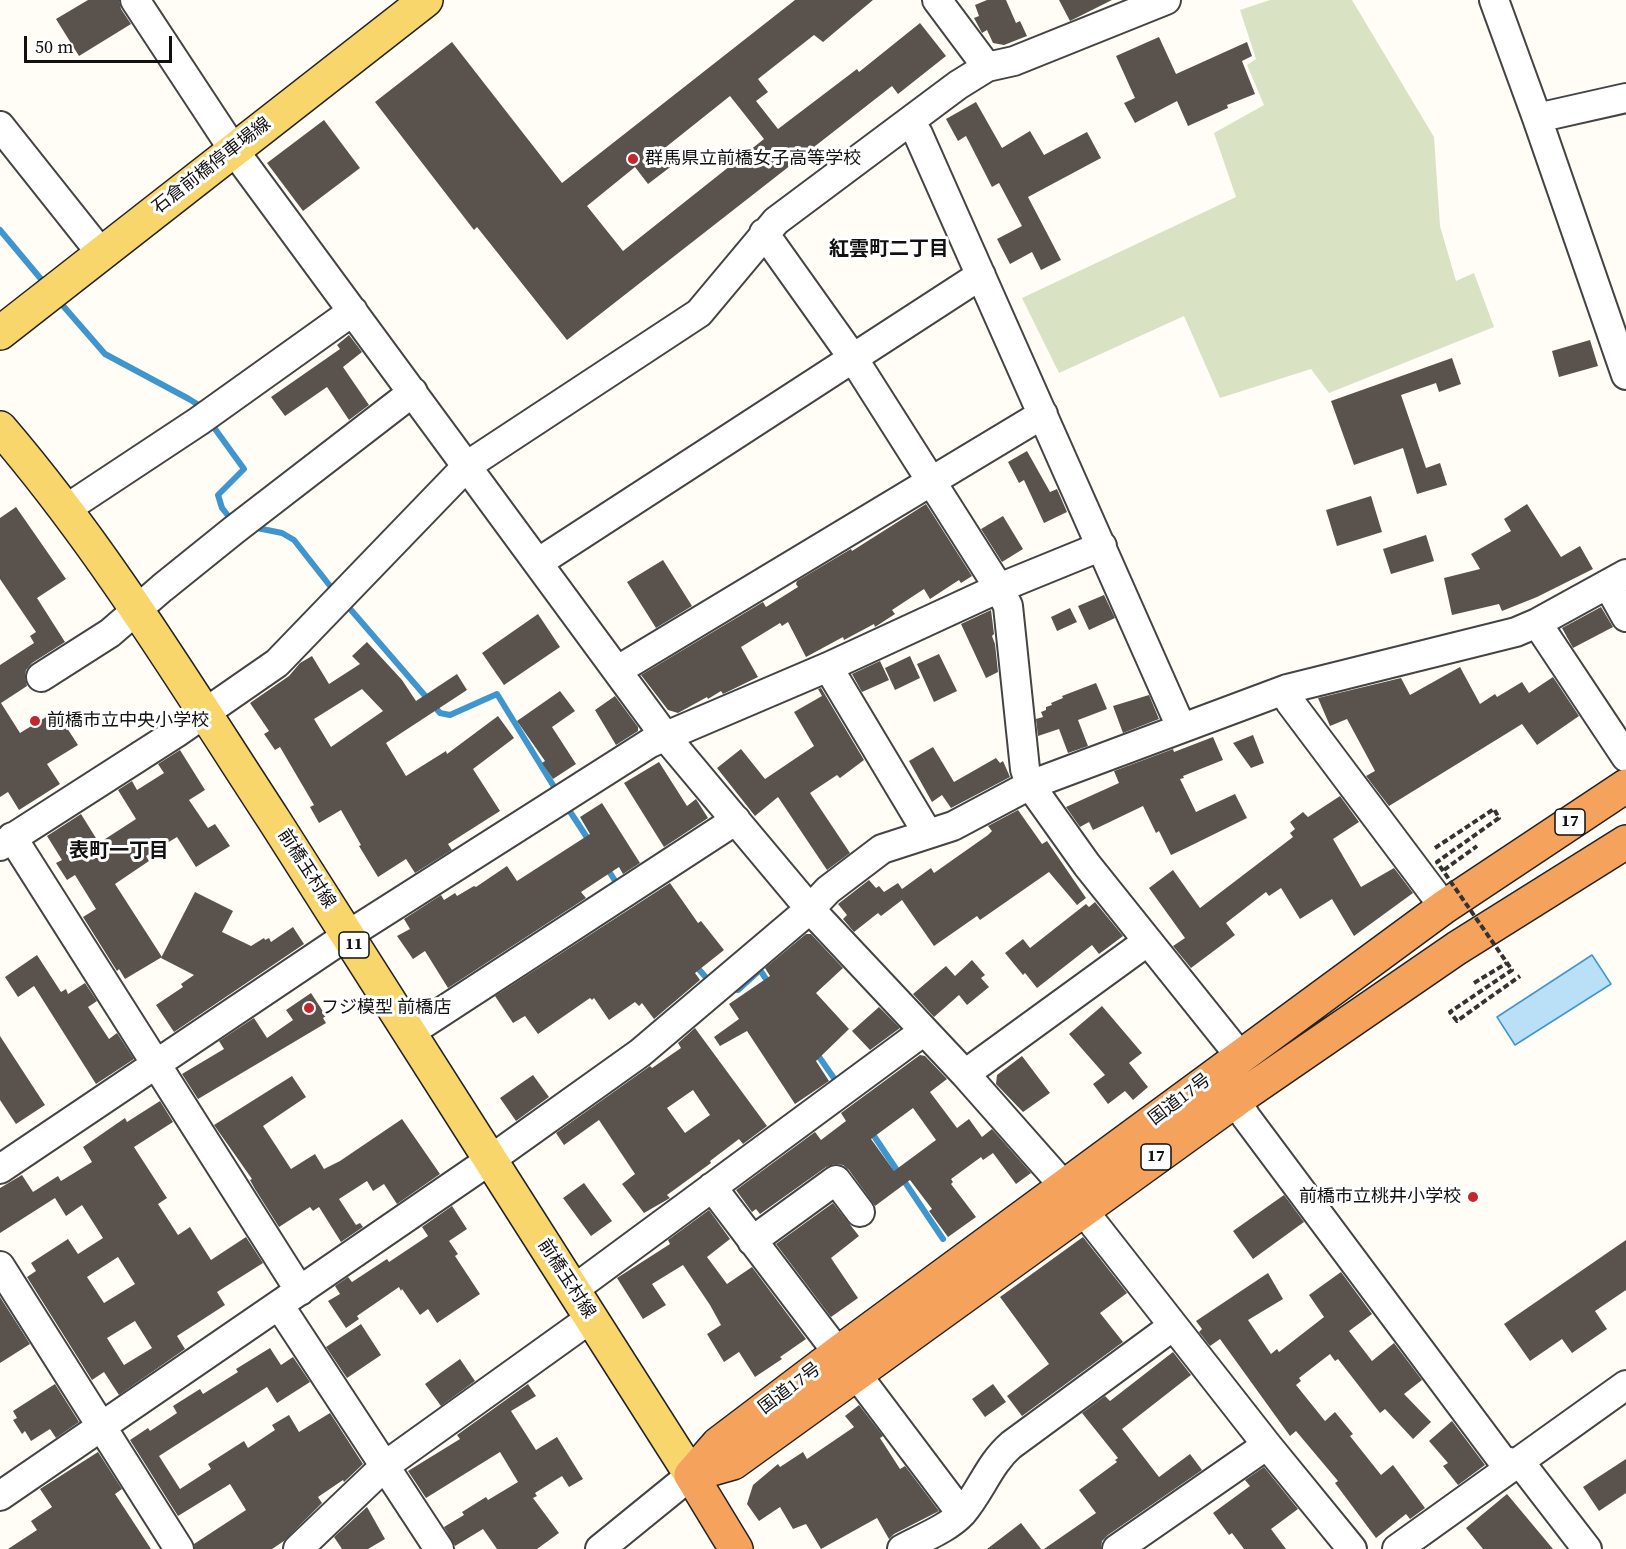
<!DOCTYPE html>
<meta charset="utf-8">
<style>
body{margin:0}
#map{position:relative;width:1626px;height:1549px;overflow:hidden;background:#fffdf5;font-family:"Source Serif 4",serif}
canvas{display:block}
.scale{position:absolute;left:24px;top:36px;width:148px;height:27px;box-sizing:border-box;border:3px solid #111;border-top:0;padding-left:8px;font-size:18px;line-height:21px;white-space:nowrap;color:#111;-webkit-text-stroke:4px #fff;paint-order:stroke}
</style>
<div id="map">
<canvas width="1626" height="1549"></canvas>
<div class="scale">50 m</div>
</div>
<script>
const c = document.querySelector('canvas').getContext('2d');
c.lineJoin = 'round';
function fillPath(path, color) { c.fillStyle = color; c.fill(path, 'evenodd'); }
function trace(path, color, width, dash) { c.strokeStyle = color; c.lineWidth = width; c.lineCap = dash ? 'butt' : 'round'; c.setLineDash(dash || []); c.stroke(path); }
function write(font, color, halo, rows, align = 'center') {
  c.font = font + ' "Source Serif 4","Noto Sans JP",serif'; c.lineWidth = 6; c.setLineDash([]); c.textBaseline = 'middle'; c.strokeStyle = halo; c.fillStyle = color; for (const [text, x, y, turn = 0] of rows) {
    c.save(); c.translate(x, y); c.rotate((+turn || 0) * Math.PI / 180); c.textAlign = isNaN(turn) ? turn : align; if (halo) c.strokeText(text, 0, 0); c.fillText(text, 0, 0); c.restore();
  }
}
fillPath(new Path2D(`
 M1270 0H1352L1434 137 1440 226 1456 281 1474 273 1494 327 1329 393 1311 369 1220 398 1184 316 1059 373 1022 298 1236 197 1214 133 1264 105 1247 65 1256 59 1240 10Z`), '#d9e3c4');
const water = new Path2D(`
 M1592 955 1611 984 1515 1045 1497 1017Z`);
fillPath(water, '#b9e0f7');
trace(water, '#3f96cf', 1.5);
trace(new Path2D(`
 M0 230 46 285
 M58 300 105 354 189 399 197 404 202 411
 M210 422 244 469 218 495 222 508 234 523
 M252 527 282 533 294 540 334 591
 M345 603 440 713 450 715 497 694 556 790
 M569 810 590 842
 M607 868 617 884
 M694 964 711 983
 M733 989 738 990 760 970 770 985
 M815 1051 838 1084
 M870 1130 943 1239`), '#3f96cf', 6);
fillPath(new Path2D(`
 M88 0H119L121 9 131 24 79 56 56 19Z
 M795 0H873L823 42 814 35 758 79 768 92 756 101 778 129 857 69 859 72 920 23 946 56 898 94 892 86 567 340 477 227 474 230 375 102 452 42 562 183ZM730 96 764 139 623 251 587 206 635 167 648 184 673 165 661 151Z
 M987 0H1006L1016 23 1020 21 1027 36 1004 45 993 43 987 30 982 33 974 18 979 16 975 5Z
 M1059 0H1112L1070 21Z
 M1159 37 1176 74 1247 42 1252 56 1242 61 1255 94 1227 105 1228 108 1188 126 1177 101 1135 123 1124 103 1135 98 1116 56Z
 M976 102 1002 148 1030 131 1044 155 1087 132 1101 158 1028 197 1061 260 1041 270 1032 252 1010 264 997 239 1022 226 999 183 992 187 966 136 958 141 946 119Z
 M324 120 360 168 303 211 267 163Z
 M349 335 362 352 343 367 369 405 349 420 327 387 285 416 271 397 340 349 337 345Z
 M1590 340 1598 366 1559 377 1552 351Z
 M1452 358 1461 384 1439 392 1436 383 1401 395 1426 468 1440 463 1447 485 1417 494 1403 448 1354 465 1331 401Z
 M1027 451 1050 492 1057 489 1067 512 1044 523 1024 480 1019 483 1008 462Z
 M1371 496 1382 532 1337 546 1326 510Z
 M926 504 972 576 961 583 959 580 930 599 924 589 892 610 895 614 875 627 874 624 844 640 843 637 806 657 788 622 782 626 780 623 741 647 758 677 723 694 721 691 708 699 707 697 678 713 668 710 641 675 763 602 766 607 798 587 796 584 797 581 851 549 852 551Z
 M1527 504 1561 557 1580 546 1593 569 1537 597 1502 611 1499 604 1452 615 1444 578 1480 569 1471 554 1511 531 1504 519Z
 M16 507 66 579 37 598 65 642 32 663 26 670 25 677 27 686 1 703 20 733 56 711 78 745 47 764 60 784 19 810 8 792 0 797V665L34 643 30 636 36 632 0 579V518Z
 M1003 516 1023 549 1002 562 981 529Z
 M1426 535 1434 561 1391 574 1383 549Z
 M663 560 692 606 656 628 627 582Z
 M1104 595 1115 618 1089 630 1078 606Z
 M1601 607 1613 627 1573 648 1562 628Z
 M1070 608 1077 622 1057 631 1051 617Z
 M991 610 994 634 992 636 995 644 998 672 986 678 961 624Z
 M538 614 560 647 504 685 482 653Z
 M367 642 402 680 416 701 457 674 467 690 386 743 406 776 446 751 447 754 498 716 514 738 473 769 500 811 448 844 452 850 415 873 406 859 378 877 359 846 361 845 341 810 319 823 310 807 314 805 280 747 275 750 264 734 269 731 250 703 289 676 300 663 312 656 329 684 360 664 352 656ZM362 689 383 711 331 747 314 719Z
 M939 654 957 691 934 702 917 664Z
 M910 656 920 678 895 690 885 668Z
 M880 661 889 680 862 692 852 674Z
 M1460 667 1480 704 1495 694 1497 697 1522 682 1529 693 1553 677 1579 716 1537 745 1522 724 1389 806 1366 776 1375 771 1347 719 1330 726 1318 698 1401 678 1410 695Z
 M1096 683 1107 709 1078 720 1088 746 1068 753 1059 729 1038 736 1036 719 1043 717 1041 712 1046 710V707L1052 705 1051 703 1063 698 1062 696Z
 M821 688 864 760 840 778 837 775 810 793 850 853 827 870 778 797 755 816 717 768 741 749 765 779 814 746 794 712 822 696 818 689Z
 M560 691 575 711 552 727 576 764 553 779 542 763 545 761 517 721Z
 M1149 695 1159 719 1123 733 1113 706Z
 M615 696 638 727V731L616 745 595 710Z
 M1253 735 1264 763 1251 768 1233 743Z
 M1213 737 1223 760 1183 776 1184 778 1180 779 1196 812 1235 794 1247 818 1186 848 1171 855 1159 831 1156 833 1143 806 1093 830 1089 822 1080 827 1066 807 1119 783 1114 771 1173 749 1174 752Z
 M933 747 954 782 996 758 1000 763 1003 761 1010 777 951 808 942 795 932 802 909 761Z
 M180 750 205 790 189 800 208 828 215 824 230 846 196 867 177 837 146 856 149 861 115 884 162 957 125 979 119 969 117 971 83 917 96 909 75 875 67 880 56 863 62 860 47 836 81 814 99 843 136 819 118 790 132 781 137 790 164 773 158 764Z
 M659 762 687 806 696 799 708 818 664 847 624 783Z
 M1340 796 1359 822 1333 839 1361 887 1394 868 1413 893 1354 936 1332 899 1300 919 1281 888 1269 896 1266 892 1226 923 1235 935 1191 968 1173 946 1185 938 1149 888 1173 870 1200 908 1293 837 1290 833 1295 829 1290 822 1303 812 1308 817Z
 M602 803 640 863 623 874 619 867 581 892 586 898 448 988 425 951 413 959 397 936 410 929 404 919 441 895 444 900 455 893 457 896 474 886 476 887 507 866 517 881 590 834 580 817Z
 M1018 810 1042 844 1047 841 1086 898 1077 905 1049 872 980 920 977 916 934 946 902 900 881 916 878 913 854 932 843 919 847 915 838 904 869 880 876 888 879 886 884 892 898 883 902 889 931 868 934 873 988 835 992 831 988 826Z
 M670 883 698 923 701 921 724 950 695 973 700 980 654 1019 642 1003 639 1006 635 1002 609 1020 594 998 592 1000 590 998 538 1034 525 1016 513 1023 495 996Z
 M195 892 233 911 222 932 251 946 264 938 265 940 269 938 271 942 293 927 304 944 174 1032 156 1005 183 987 181 984 194 975 161 958Z
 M1095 902 1123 936 1099 954 1092 945 1037 988 1025 973 1023 975 1005 953 1023 939 1030 948 1086 904 1089 907Z
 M806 934H811L843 968 816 993 849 1029 816 1061 829 1081 795 1104 747 1031 720 1046 714 1037 739 1019 729 1004 770 976 765 968Z
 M37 955 61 992 66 989 68 994 85 983 97 1001 88 1007 109 1039 117 1033 134 1059 96 1084 34 986 18 997 5 977Z
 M972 960 985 975 981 978 989 987 967 1005 959 995 934 1017 913 994 946 966 955 976Z
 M311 993 326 1016 323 1018 326 1023 198 1099 182 1074 224 1049 219 1041 254 1018 267 1038 293 1020 286 1010Z
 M1102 1006 1142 1053 1129 1063 1148 1087 1133 1100 1125 1091 1108 1104 1093 1084 1105 1075 1069 1034Z
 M879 1007 900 1028 870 1050 852 1031Z
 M695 1028 767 1126 743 1144 739 1139 710 1161 711 1163 667 1195 670 1198 644 1213 622 1184 635 1174 599 1120 564 1145 556 1133 650 1066 652 1068 681 1048 678 1043ZM693 1090 710 1115 685 1133 667 1108Z
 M0 1036 45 1105 16 1124 0 1100Z
 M920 1055 925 1056 947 1079 930 1092 957 1128 969 1119 982 1137 992 1129 1031 1173 1016 1184 993 1153 983 1160 981 1157 951 1179 953 1182 951 1184 976 1217 948 1237 929 1211 932 1209 910 1180 875 1206 849 1170 843 1165 835 1164 826 1167 760 1214 756 1209 752 1212 736 1190 815 1132 821 1140 846 1121 841 1113ZM913 1108 936 1140 894 1171 871 1139Z
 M1022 1056 1050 1093 1023 1112 996 1084 997 1075Z
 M533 1075 549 1097 516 1121 500 1098Z
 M292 1076 306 1097 263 1126 291 1169 315 1154 324 1169 340 1161 402 1119 440 1174 397 1204 384 1184 373 1191 367 1181 339 1199 356 1225 360 1223 363 1227 341 1242 319 1207 313 1211 310 1207 279 1227 255 1189 250 1180 252 1179 214 1125Z
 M160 1101 173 1122 134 1147 167 1198 158 1204 178 1235 190 1227 211 1260 246 1237 263 1263 217 1292 225 1305 177 1336 185 1349 119 1395 104 1372 92 1380 27 1277 36 1271 31 1263 68 1239 78 1254 103 1238 82 1205 66 1216 55 1198 0 1233V1188L22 1175 33 1192 58 1176 61 1181 92 1162 83 1147 125 1118 127 1122ZM118 1257 135 1284 104 1303 87 1277ZM135 1321 152 1348 124 1365 107 1338Z
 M584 1183 612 1221 591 1236 563 1198Z
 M1284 1195 1304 1222 1253 1259 1233 1231Z
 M833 1203 859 1236 831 1258 858 1298 831 1317 776 1244Z
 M452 1206 467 1229 449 1241 458 1254 455 1256 480 1294 437 1323 428 1309 420 1315 402 1289 401 1291 399 1287 357 1316 359 1319 346 1328 328 1301 340 1294 335 1286 348 1277 352 1282 387 1259 389 1262 428 1236 422 1227Z
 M709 1210 730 1239 707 1257 727 1284 752 1267 806 1339 780 1357 782 1359 755 1377 739 1352 724 1362 707 1334 721 1325 710 1305 683 1265 652 1284 666 1305 643 1319 617 1278 670 1244 668 1240Z
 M1083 1237 1127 1293 1100 1313 1123 1342 1022 1416 1007 1396 1049 1364 1000 1297Z
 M1626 1240V1290L1595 1311 1607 1329 1572 1353 1562 1339 1530 1361 1504 1324Z
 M1341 1272 1372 1314 1349 1331 1372 1361 1394 1343 1422 1380 1404 1394 1431 1422 1413 1439 1385 1409 1380 1413 1338 1359 1335 1361 1330 1354 1299 1378 1301 1381 1296 1385 1325 1421 1335 1412 1353 1434 1350 1436 1381 1475 1393 1465 1425 1508 1410 1519 1406 1514 1376 1538 1335 1483 1338 1481 1296 1431 1290 1436 1220 1339 1210 1346 1199 1332 1202 1329 1196 1321 1268 1273 1283 1299 1248 1320 1271 1354 1277 1349 1279 1352 1324 1317 1309 1295Z
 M0 1297 30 1344 0 1363Z
 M361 1324 381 1355 347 1378 326 1347Z
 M270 1348 281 1365 293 1357 310 1382 277 1403 267 1387 159 1456 180 1489 211 1469 208 1464 244 1441 248 1448 275 1430 272 1425 289 1415 299 1432 330 1413 363 1464 344 1482 343 1480 318 1497 322 1503 284 1541 272 1549H195L194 1544 246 1510 230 1484 178 1516 130 1440 148 1428 150 1431 177 1413 173 1406 200 1389 203 1394 238 1372 236 1369Z
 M1173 1352 1191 1375 1122 1429 1159 1477 1190 1454 1202 1470 1108 1535 1102 1541 1101 1549H1044L1096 1513 1079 1490 1117 1462 1115 1460 1118 1458 1082 1413 1105 1396 1110 1401Z
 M460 1359 475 1381 441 1406 425 1384Z
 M55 1384 79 1422 56 1438 50 1429 31 1441 25 1431 22 1434 13 1420 17 1418 13 1411Z
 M528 1384 536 1396 511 1411 536 1450 557 1437 583 1479 569 1487 562 1476 535 1493 537 1496 533 1498 559 1533 537 1549H497L483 1529 455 1546 444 1527 464 1515 462 1512 486 1497 488 1500 518 1482 500 1452 426 1498 408 1471 460 1439 457 1435Z
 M993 1384 1006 1402 985 1417 972 1399Z
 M859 1405 883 1436 880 1438 900 1469 905 1466 939 1511 894 1534 889 1539 877 1518 821 1549 806 1524 793 1529 780 1507 759 1521 747 1504 753 1485 778 1464 780 1467 803 1452 807 1459 854 1427 845 1416Z
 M1452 1421 1485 1465 1458 1485 1443 1466 1448 1463 1429 1441Z
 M98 1452 122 1489 115 1494 151 1549H8L37 1530 31 1521 52 1507 40 1489Z
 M1626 1459V1493L1599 1511 1583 1487Z
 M1264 1467 1298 1509 1271 1529 1286 1549H1244L1232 1533 1229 1535 1213 1513 1250 1486 1245 1480Z
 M1507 1494 1553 1549H1483L1466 1528Z
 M367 1507 385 1539 368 1549H342L334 1537Z
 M1021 1523 1041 1549H987Z`), '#5a524d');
const minor = new Path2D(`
 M135 0 233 149 665 736 810 909 965 1074 1064 1186 1267 1445 1352 1549
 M937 0 987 67
 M1494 0 1537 118 1626 375
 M1537 118 1626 98
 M910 121 918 134 1181 727
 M0 126 101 253
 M764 233 853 358 999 588 1008 606 1025 769 1030 785 1087 865 1240 1056
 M66 509 199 421 353 311
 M539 562 981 275
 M1608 585 1626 617
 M1537 623 1626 757
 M828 667 928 834
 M618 670 1043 414
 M41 677 110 633 162 588 234 530 413 392
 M1287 689 1290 702 1444 907
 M12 837 300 1291
 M0 846 176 733 277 663 468 465 699 313 776 221 958 85 987 67 1014 61 1166 0
 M409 1033 736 820
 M965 1074 1148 941
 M1236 1100 1246 1117 1502 1460 1516 1464 1526 1470 1587 1549
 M0 1169 348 935 650 743 828 667 999 588 1102 546
 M712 1187 838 1353
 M752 1241 836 1180 860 1212
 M0 1266 179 1549
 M573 1290 924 1031
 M279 1305 439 1549
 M857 1375 961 1513
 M0 1496 490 1160 640 1053 810 909 828 890 882 849 953 826 1030 785 1287 689 1516 632 1537 623 1626 574
 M298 1549 386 1465 591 1318
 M600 1549 691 1475
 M902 1549C922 1538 947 1529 962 1513 981 1491 989 1464 1011 1445L1173 1326
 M1117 1549 1267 1445
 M1397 1549 1626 1385`);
const major = new Path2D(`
 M0 333 426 0
 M0 428C104 549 187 687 274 820 414 1038 551 1257 691 1475`);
const highway = new Path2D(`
 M691 1475 718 1444 838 1353 1444 907 1626 786
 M691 1475 733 1463 1236 1100 1457 948 1626 842
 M691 1475 736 1549`);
trace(minor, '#444', 32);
trace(major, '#222', 36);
trace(highway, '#222', 36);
trace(new Path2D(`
 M1444 870 1477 846
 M1474 983 1507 963`), '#333', 4, [6, 3]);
trace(minor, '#fff', 28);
trace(major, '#f9d66b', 33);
trace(highway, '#f5a25d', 33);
trace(new Path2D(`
 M1435 848 1494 809 1499 818 1437 862 1512 970 1450 1012 1457 1021 1520 976`), '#333', 4, [6, 3]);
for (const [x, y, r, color] of [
 [633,159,6,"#c4262e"],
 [35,721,6,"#c4262e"],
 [309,1008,6,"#c4262e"],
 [1473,1197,6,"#c4262e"]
]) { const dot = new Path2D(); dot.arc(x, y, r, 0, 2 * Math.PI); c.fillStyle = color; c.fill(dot); trace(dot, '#fff', 2); }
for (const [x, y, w] of [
 [1570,822,30],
 [354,945,30],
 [1156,1157,30]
]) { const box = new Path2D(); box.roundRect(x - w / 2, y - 13, w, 26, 4.5); c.fillStyle = '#fff'; c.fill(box); trace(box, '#111', 1.5); }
write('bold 16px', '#111', null, [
 ["17",1570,822],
 ["11",354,945],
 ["17",1156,1157]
]);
write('18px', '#111', '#fff', [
 ["群馬県立前橋女子高等学校",645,159],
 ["前橋市立中央小学校",47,721],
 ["フジ模型 前橋店",321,1008],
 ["前橋市立桃井小学校",1461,1197,"right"]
], 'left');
write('18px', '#111', '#fff', [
 ["石倉前橋停車場線",212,166,-38],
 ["前橋玉村線",306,869,57],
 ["国道17号",1180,1100,-37],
 ["前橋玉村線",566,1279,57],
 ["国道17号",790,1389,-37]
]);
write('bold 20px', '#111', '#fff', [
 ["紅雲町二丁目",889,250],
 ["表町一丁目",119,852]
]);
</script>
